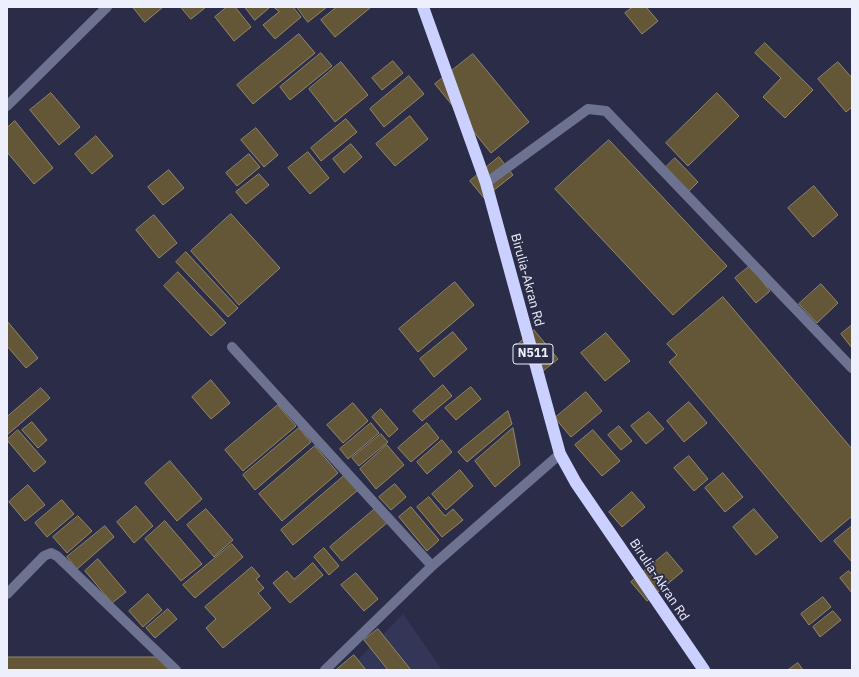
<!DOCTYPE html>
<style>
body{margin:0}
#map{position:relative;width:859px;height:677px;overflow:hidden;background:#2b2d48;font-family:"IBM Plex Sans",sans-serif}
canvas{display:block}
.frame{position:absolute;inset:0;border:8px solid #edeffd;pointer-events:none}
</style>
<div id="map">
<canvas width="859" height="677"></canvas>
<div class="frame"></div>
</div>
<script>
const c = document.querySelector('canvas').getContext('2d');
c.lineJoin = 'round';
function fillPath(path, color) { c.fillStyle = color; c.fill(path, 'evenodd'); }
function trace(path, color, width, dash) { c.strokeStyle = color; c.lineWidth = width; c.lineCap = dash ? 'butt' : 'round'; c.setLineDash(dash || []); c.stroke(path); }
function write(font, color, halo, rows, align = 'center') {
  c.font = font + ' "IBM Plex Sans",sans-serif'; c.lineWidth = 4; c.setLineDash([]); c.textBaseline = 'middle'; c.strokeStyle = halo; c.fillStyle = color; for (const [text, x, y, turn = 0] of rows) {
    c.save(); c.translate(x, y); c.rotate((+turn || 0) * Math.PI / 180); c.textAlign = isNaN(turn) ? turn : align; if (halo) c.strokeText(text, 0, 0); c.fillText(text, 0, 0); c.restore();
  }
}
fillPath(new Path2D(`
 M403 614 442 670H348Z`), '#333657');
const building = new Path2D(`
 M133 7H163L145 22Z
 M181 7H206L191 19Z
 M227 7H235L251 27 234 41 215 17Z
 M245 7H268L269 8 255 20Z
 M274 7H293L301 17 275 39 263 25 279 12Z
 M297 7H327L308 22Z
 M337 7H371L335 37 321 20Z
 M633 7H646L658 21 642 34 625 13Z
 M299 34 315 53 253 104 237 85Z
 M765 43 813 90 785 118 763 97 781 78 755 53Z
 M321 53 332 66 290 100 280 87Z
 M473 54 529 122 491 153 435 84Z
 M393 61 403 73 382 90 372 78Z
 M341 62 368 95 335 122 309 89Z
 M838 62 852 78V107L846 112 818 79Z
 M409 76 424 94 384 127 370 109Z
 M51 93 80 127 59 145 30 110Z
 M717 93 739 116 688 166 666 143Z
 M410 116 428 139 395 166 376 144Z
 M346 119 357 132 321 161 311 148Z
 M15 121 53 168 34 184 7 152V128Z
 M256 128 278 155 264 167 241 140Z
 M96 136 113 156 92 174 75 154Z
 M609 140 727 266 673 315 555 189Z
 M351 144 362 157 344 173 333 159Z
 M308 152 329 178 310 194 288 168Z
 M249 154 260 167 237 186 226 173Z
 M499 157 513 175 484 198 470 181Z
 M675 158 698 182 687 193 664 169Z
 M169 170 184 188 163 205 148 187Z
 M259 174 269 185 246 204 236 192Z
 M814 186 838 215 813 237 788 208Z
 M231 214 280 268 239 305 191 251Z
 M154 215 177 243 159 258 136 230Z
 M186 252 238 308 228 317 176 262Z
 M750 266 770 291 756 303 735 278Z
 M178 272 226 323 211 336 164 286Z
 M455 282 474 305 418 352 399 329Z
 M821 284 838 303 817 323 799 304Z
 M723 297 852 449V516L821 542 669 362 677 355 667 344Z
 M7 321 38 358 26 368 7 346Z
 M852 325V348L841 334Z
 M534 330 558 359 538 375 515 347Z
 M453 332 467 349 434 377 420 359Z
 M606 333 630 361 605 381 581 353Z
 M211 380 230 403 211 419 192 397Z
 M443 385 452 396 422 421 413 411Z
 M471 387 481 399 456 420 445 408Z
 M41 388 50 398 7 435V417Z
 M586 392 602 411 571 437 555 418Z
 M689 402 707 423 684 442 667 421Z
 M353 403 368 421 343 443 327 425Z
 M278 405 296 426 243 471 225 450Z
 M381 409 398 429 389 437 372 417Z
 M508 411 512 424 467 462 458 452Z
 M649 412 664 429 646 444 631 426Z
 M32 422 47 440 38 448 22 430Z
 M371 423 379 433 348 459 340 449Z
 M427 423 439 438 411 462 398 448Z
 M619 426 632 441 621 450 608 435Z
 M299 428 311 442 255 490 243 475Z
 M513 428 520 465 495 487 475 461Z
 M18 430 46 462 34 472 7 440Z
 M593 430 620 461 602 476 575 445Z
 M381 434 388 442 359 466 352 458Z
 M442 440 452 452 427 474 417 462Z
 M387 445 404 465 376 489 360 469Z
 M315 446 338 473 282 521 259 494Z
 M689 456 708 479 694 491 674 468Z
 M170 461 202 499 177 521 145 483Z
 M460 470 473 486 446 510 432 494Z
 M723 473 743 497 725 512 705 488Z
 M345 475 358 490 293 545 281 530Z
 M395 484 406 497 391 510 379 497Z
 M28 485 45 505 25 521 9 502Z
 M632 492 645 507 622 527 609 512Z
 M429 497 445 516 453 509 463 520 442 537 417 507Z
 M62 500 74 514 47 537 35 523Z
 M136 506 153 526 134 543 117 522Z
 M411 507 439 540 427 551 399 517Z
 M376 508 388 522 342 561 330 547Z
 M206 509 233 540 214 557 187 525Z
 M754 509 778 537 756 555 733 527Z
 M78 516 92 531 67 553 53 537Z
 M165 521 202 564 181 581 145 539Z
 M105 526 114 537 77 569 67 557Z
 M852 526V562L834 541Z
 M232 544 243 557 195 598 183 585Z
 M324 548 339 566 329 575 314 557Z
 M667 552 683 571 647 601 631 582Z
 M98 559 126 592 112 603 85 571Z
 M313 563 323 575 290 603 273 583 287 571 294 579Z
 M252 567 260 576 256 579 264 588 258 593 271 608 223 648 206 628 216 619 205 607Z
 M849 571 852 575V593L840 578Z
 M356 573 378 599 364 611 341 585Z
 M148 594 162 610 143 627 129 611Z
 M823 597 831 607 809 625 801 614Z
 M168 609 177 619 155 638 146 628Z
 M833 611 841 620 820 637 813 627Z
 M378 629 411 670H388L364 640Z
 M354 655 366 670H336Z
 M7 657H162L171 670H7Z
 M798 663 803 670H788Z`);
fillPath(building, '#635738');
trace(building, '#958867', 1);
trace(new Path2D(`
 M7 106 107 7
 M486 183 588 109 606 111 852 368
 M232 347 432 566
 M7 594 44 556 51 553 57 556 176 670
 M325 670 432 566 560 454`), '#6e7291', 10);
trace(new Path2D(`
 M423 7 486 183 560 454 576 483 704 670`), '#cad0ff', 12);
for (const [x, y, w] of [
 [533,354,40]
]) { const box = new Path2D(); box.roundRect(x - w / 2, y - 10, w, 20, 3); c.fillStyle = '#2b2d48'; c.fill(box); trace(box, '#edeffd', 1); }
write('bold 12px', '#edeffd', null, [
 ["N511",533,354]
]);
write('13px', '#edeffd', '#2b2d48', [
 ["Birulia-Akran Rd",527,280,75],
 ["Birulia-Akran Rd",659,580,56]
]);
</script>
